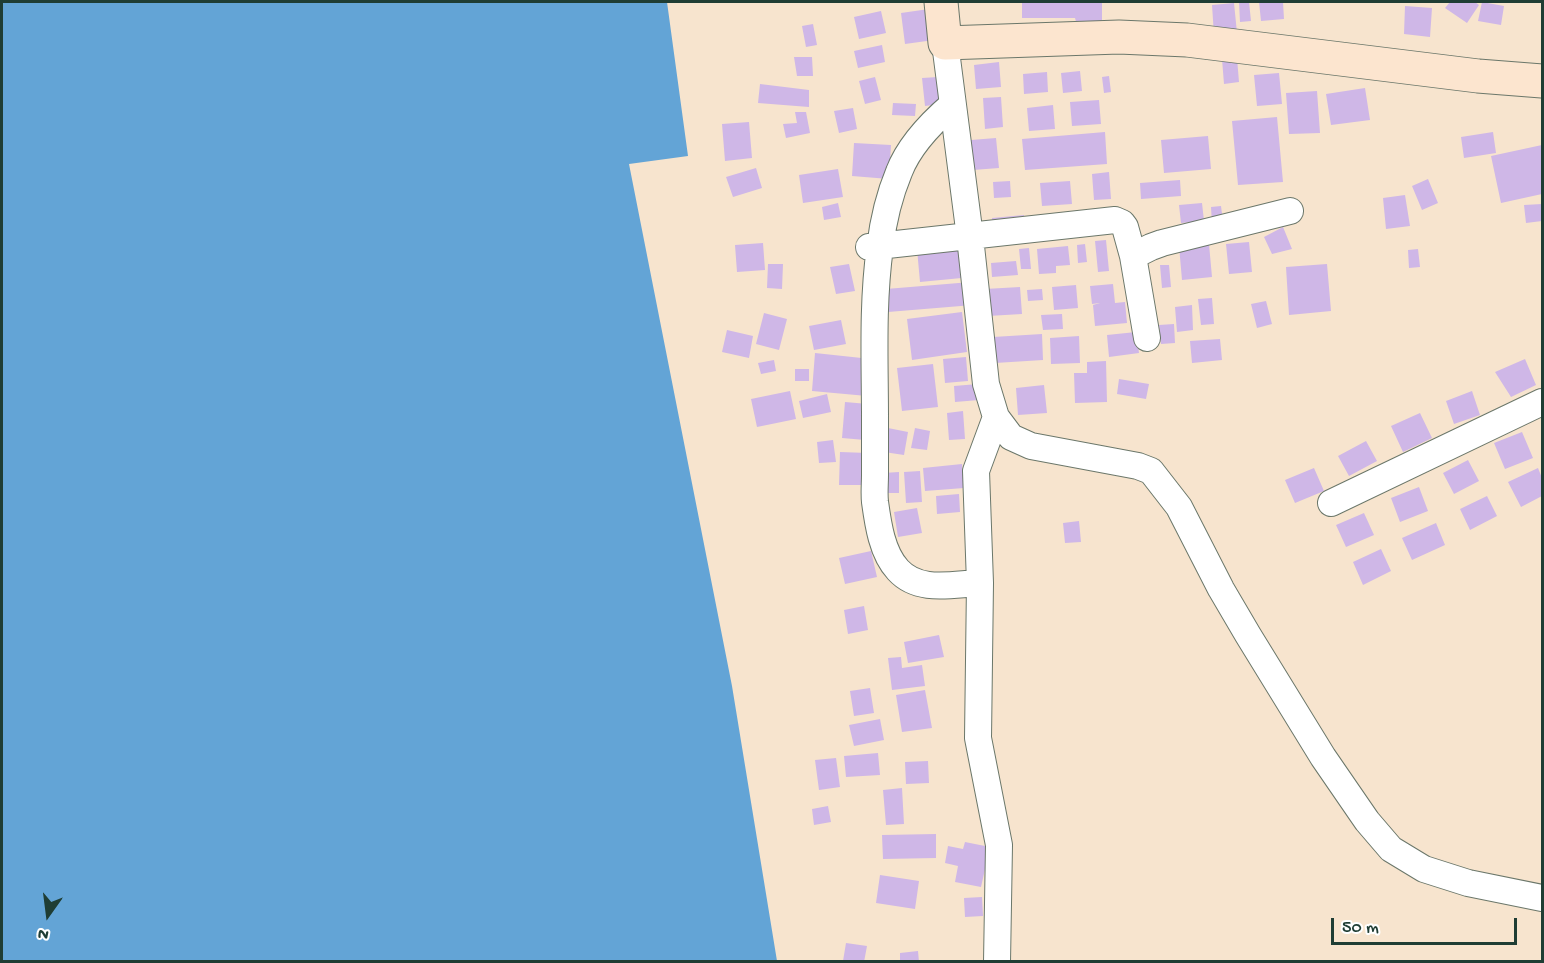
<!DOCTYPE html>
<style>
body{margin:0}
#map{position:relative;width:1544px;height:963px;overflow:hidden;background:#f7e4ce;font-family:"Gochi Hand",sans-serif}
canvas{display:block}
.frame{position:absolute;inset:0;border:3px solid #1f3d34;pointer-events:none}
.north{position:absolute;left:18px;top:885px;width:60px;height:60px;-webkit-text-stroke:4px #fff;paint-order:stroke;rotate:194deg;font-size:16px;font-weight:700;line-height:24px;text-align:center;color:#1f3d34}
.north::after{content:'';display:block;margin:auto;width:21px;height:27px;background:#1f3d34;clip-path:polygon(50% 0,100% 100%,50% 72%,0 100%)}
.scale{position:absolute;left:1331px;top:918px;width:186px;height:27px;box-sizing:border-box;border:3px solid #1f3d34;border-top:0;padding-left:8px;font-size:18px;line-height:21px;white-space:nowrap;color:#1f3d34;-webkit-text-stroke:4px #fff;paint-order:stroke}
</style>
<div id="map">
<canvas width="1544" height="963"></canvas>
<div class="frame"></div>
<div class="north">N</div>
<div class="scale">50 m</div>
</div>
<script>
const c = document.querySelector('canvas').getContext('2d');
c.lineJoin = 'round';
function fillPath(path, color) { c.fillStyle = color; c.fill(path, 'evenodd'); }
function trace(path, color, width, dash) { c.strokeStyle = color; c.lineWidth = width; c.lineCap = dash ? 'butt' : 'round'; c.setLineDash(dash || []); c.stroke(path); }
fillPath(new Path2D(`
 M2 2H667L688 156 629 164 732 686 777 961H2Z`), '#63a4d6');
fillPath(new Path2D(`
 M1022 2H1102V25H1077L1075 18H1022Z
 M1239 2H1249L1251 21 1240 22Z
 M1259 2H1283L1284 19 1261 21Z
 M1450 2H1475L1479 5 1467 23 1445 8Z
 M1482 2 1504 6 1501 25 1478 21Z
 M1234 3 1237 33 1214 35 1212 5Z
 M1405 6 1432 8 1430 37 1404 34Z
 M929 9 934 40 905 44 901 13Z
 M881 11 886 33 859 39 854 17Z
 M813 24 817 45 806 47 802 26Z
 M882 45 885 62 858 68 854 51Z
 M794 57H812L813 76H797Z
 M1237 58 1239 82 1224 84 1222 59Z
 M999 62 1001 87 976 89 974 65Z
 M1080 71 1082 91 1063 93 1061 73Z
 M1047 72 1048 92 1024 94 1023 74Z
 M1279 73 1282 104 1257 106 1254 75Z
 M1109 76 1111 92 1104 93 1102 77Z
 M875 77 881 100 865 104 859 81Z
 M938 77 941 104 925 106 922 78Z
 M760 84 809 90V107L758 103Z
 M1365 88 1370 120 1331 125 1326 94Z
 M1317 91 1320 133 1289 134 1286 93Z
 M1001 97 1003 127 985 129 983 98Z
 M1099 100 1101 124 1072 126 1070 102Z
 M893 103 916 104 915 116 892 115Z
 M1053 105 1055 129 1029 131 1027 108Z
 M853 108 857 129 839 133 834 111Z
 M795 112H806L810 133 786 138 783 124 797 123Z
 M1277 117 1283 182 1238 185 1232 121Z
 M749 122 752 158 725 161 722 124Z
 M1105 132 1107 164 1025 170 1022 139Z
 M1493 132 1496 153 1464 158 1461 137Z
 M1208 136 1211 169 1164 173 1161 140Z
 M996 138 999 168 973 170 971 140Z
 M854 143 891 145 889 179 852 176Z
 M1542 145V194L1501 203 1491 156Z
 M756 168 762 188 733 197 726 177Z
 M838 169 843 197 803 203 799 175Z
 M1109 172 1111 199 1094 200 1092 174Z
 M1428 179 1438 203 1422 210 1412 186Z
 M1180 180 1181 196 1141 199 1140 183Z
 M1010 181 1011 197 994 198 993 182Z
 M1070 181 1072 204 1042 206 1040 183Z
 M1405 195 1410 226 1386 229 1383 198Z
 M838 203 841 217 824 220 822 207Z
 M1202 203 1204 221 1181 223 1179 205Z
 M1542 204V221L1526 223 1524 205Z
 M1221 206 1223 222 1212 224 1211 207Z
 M1024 215 1025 228 993 230 992 218Z
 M1283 227 1292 249 1272 254 1264 237Z
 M1106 240 1109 271 1098 272 1095 241Z
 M1249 242 1252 272 1229 274 1226 244Z
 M763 243 765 270 737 272 735 245Z
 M969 244 972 277 920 282 917 249Z
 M1085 244 1087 262 1078 263 1077 245Z
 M1209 244 1212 277 1182 280 1179 246Z
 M1068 246 1070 265 1056 266V273L1039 274 1037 249Z
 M1029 248 1031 269H1021L1019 249Z
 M1418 249 1420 267 1409 268 1408 250Z
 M1016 261 1018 275 992 277 991 263Z
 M768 264H783L782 289 767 288Z
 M849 264 855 291 836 294 830 267Z
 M1327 264 1331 311 1289 315 1286 267Z
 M1160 265H1169L1171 287 1162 288Z
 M971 282 973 305 888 312 886 289Z
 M1113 284 1115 303 1125 302 1127 323 1095 326 1093 305 1100 303 1092 304 1090 286Z
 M1076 285 1078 308 1054 310 1052 287Z
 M1020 287 1022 314 988 316 985 289Z
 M1042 289 1043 300 1028 301 1027 290Z
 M1212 298 1214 324 1201 325 1198 299Z
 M1266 301 1272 324 1257 328 1251 304Z
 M1192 305 1193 330 1177 332 1175 307Z
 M962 312 967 352 912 360 907 319Z
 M764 313 787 319 779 350 756 344Z
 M1062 314 1063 329 1043 330 1041 315Z
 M841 320 846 344 814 350 809 326Z
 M1174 324 1175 343 1161 344 1159 325Z
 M727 330 753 336 749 358 722 352Z
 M1136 332 1139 353 1109 357 1107 335Z
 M1042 334 1043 360 995 363 993 337Z
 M1079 336 1080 363 1051 364 1050 338Z
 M1220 339 1222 360 1192 363 1190 341Z
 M815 353 871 359 867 396 812 391Z
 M966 357 968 381 945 383 943 359Z
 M1525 359 1536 385 1511 397 1495 372Z
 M774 360 776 371 761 374 758 363Z
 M1106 361 1107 402 1075 403 1074 373H1087V362Z
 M933 364 938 407 902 411 897 368Z
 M795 369H809V381H795Z
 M1119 379 1149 384 1146 399 1117 394Z
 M978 384 979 400 955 402 954 386Z
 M1044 385 1047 413 1018 415 1016 388Z
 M790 391 796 419 757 427 751 399Z
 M1472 391 1480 415 1454 424 1446 401Z
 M827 394 831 412 803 418 799 401Z
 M845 402 868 404 865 440 842 438Z
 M963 411 965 439 949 440 947 413Z
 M1420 413 1432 438 1403 452 1391 426Z
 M888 428 908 432 904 455 884 452Z
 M915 428 930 431 927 450 911 448Z
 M1522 432 1533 458 1505 469 1494 443Z
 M833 440 836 462 819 463 817 442Z
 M1366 441 1377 461 1349 476 1338 456Z
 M840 452 868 453V485H839Z
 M1468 460 1479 481 1454 494 1443 473Z
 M962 464 964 488 925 491 923 468Z
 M1314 468 1324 491 1295 503 1285 480Z
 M1538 468 1542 478V496L1521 507 1508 482Z
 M920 471 922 502 906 503 904 472Z
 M899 472V493H883V473Z
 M1419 487 1428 511 1400 522 1391 498Z
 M959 494 960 512 937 514 936 496Z
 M1487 496 1497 516 1470 530 1460 509Z
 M917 508 922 533 898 537 894 512Z
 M1364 513 1374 535 1346 547 1336 525Z
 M1079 521 1081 542 1065 543 1063 523Z
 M1436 523 1445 545 1412 560 1402 538Z
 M1381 549 1391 571 1363 585 1353 562Z
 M871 551 877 577 845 584 839 558Z
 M864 606 868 630 848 634 844 610Z
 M939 635 944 657 908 663 904 642Z
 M901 657 902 668 922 665 925 686 892 690 888 658Z
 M870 688 874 713 854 716 850 691Z
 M925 690 932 728 902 732 896 695Z
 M880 719 884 740 854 746 849 725Z
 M878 753 880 775 846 777 844 756Z
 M836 758 840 787 819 790 815 760Z
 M928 761 929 783 906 784 905 762Z
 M902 788 904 824 886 825 883 790Z
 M828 806 831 822 814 825 812 809Z
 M936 834V858L883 859 882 835Z
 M965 842 990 847 981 887 955 882 958 866 945 863 948 846 963 849Z
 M880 875 919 881 915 909 876 903Z
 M982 897 983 916 965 917 964 898Z
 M846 943 867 946 864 962 843 961Z
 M918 951 919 962H900V953Z`), '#cfb7e7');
const street = new Path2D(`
 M945 43 970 237 986 384 996 417 1011 437 1031 446 1138 466 1151 471 1179 507 1221 589 1248 635 1323 757 1367 821 1391 849 1424 869 1468 883 1542 898
 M952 105C931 123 909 146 899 172 889 196 883 222 880 247 872 305 875 362 875 420 875 438 875 456 875 475 875 484 874 493 875 502 878 524 882 553 898 570 919 593 952 584 980 583L978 738 999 845 997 962
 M869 247 1115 220 1122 223 1125 227 1133 256 1147 338
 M1133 256 1151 247 1162 243 1290 211
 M1331 503 1542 402
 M980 583 976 471 996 417`);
const secondary = new Path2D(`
 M941 2 945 43 1119 37 1187 40 1478 76 1542 81`);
trace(street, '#6b776a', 28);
trace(secondary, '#6b776a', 35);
trace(street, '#fff', 26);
trace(secondary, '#fce5cf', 33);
</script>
